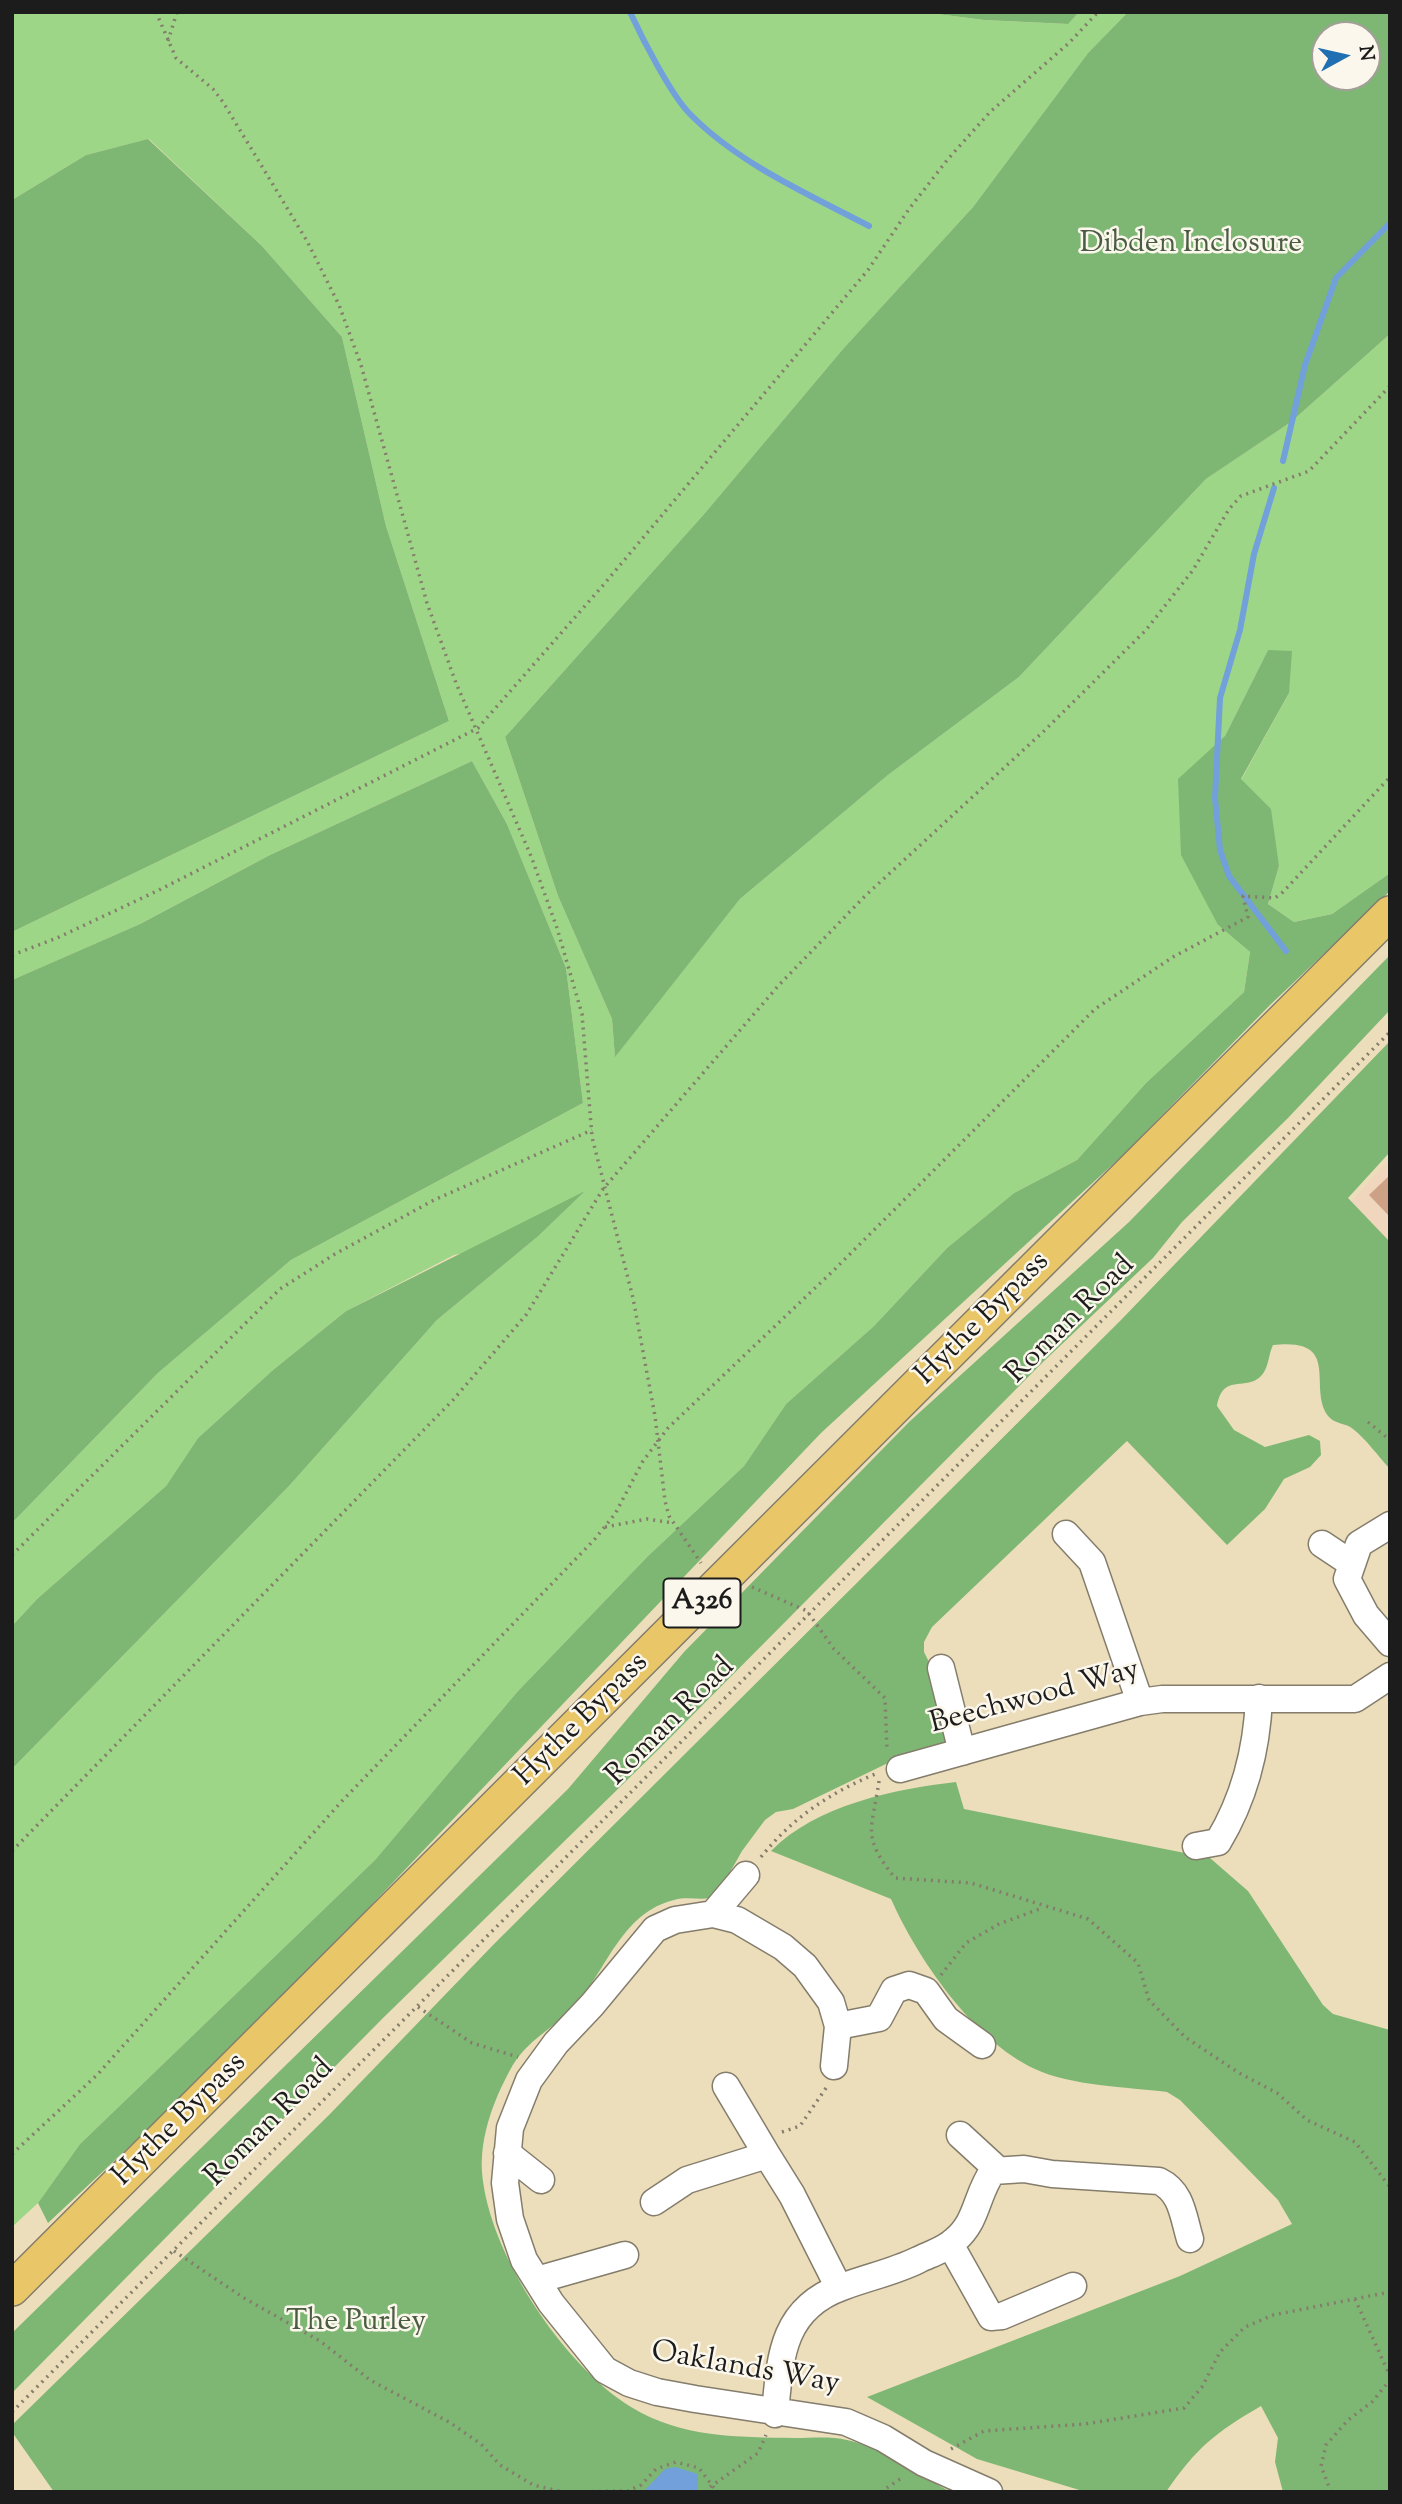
<!DOCTYPE html>
<style>
body{margin:0}
#map{position:relative;width:1402px;height:2504px;overflow:hidden;background:#eddebb;font-family:"Sorts Mill Goudy",serif}
canvas{display:block}
.frame{position:absolute;inset:0;border:14px solid #1c1c1c;pointer-events:none}
.north{position:absolute;left:1311px;top:21px;width:70px;height:70px;box-sizing:border-box;background:#fbf7ec;border:2px solid #a29f99;border-radius:50%;rotate:82deg;font-size:19px;font-weight:700;line-height:28px;text-align:center;color:#1c1c1c}
.north::after{content:'';display:block;margin:auto;width:24px;height:32px;background:#1f6fb2;clip-path:polygon(50% 0,100% 100%,50% 72%,0 100%)}
</style>
<div id="map">
<canvas width="1402" height="2504"></canvas>
<div class="frame"></div>
<div class="north">N</div>
</div>
<script>
const c = document.querySelector('canvas').getContext('2d');
c.lineJoin = 'round';
function fillPath(path, color) { c.fillStyle = color; c.fill(path, 'evenodd'); }
function trace(path, color, width, dash) { c.strokeStyle = color; c.lineWidth = width; c.lineCap = dash ? 'butt' : 'round'; c.setLineDash(dash || []); c.stroke(path); }
function write(font, color, halo, rows, align = 'center') {
  c.font = font + ' "Sorts Mill Goudy",serif'; c.lineWidth = 5; c.setLineDash([]); c.textBaseline = 'middle'; c.strokeStyle = halo; c.fillStyle = color; for (const [text, x, y, turn = 0] of rows) {
    c.save(); c.translate(x, y); c.rotate((+turn || 0) * Math.PI / 180); c.textAlign = isNaN(turn) ? turn : align; if (halo) c.strokeText(text, 0, 0); c.fillText(text, 0, 0); c.restore();
  }
}
fillPath(new Path2D(`
 M1390 1158V1288L1325 1231Z`), '#f0d6bc');
fillPath(new Path2D(`
 M12 12H922L984 20 1067 24 1079 12H1128L1088 53 973 207 843 349 705 513 505 737 558 896 612 1019 615 1056 740 899 888 775 1019 677 1206 479 1291 422 1390 334V873L1332 914 1294 922 1268 904 1279 866 1241 780 1289 693 1268 650 1225 736 1218 925 1250 952 1244 992 1146 1083 1077 1160 1014 1193 947 1248 874 1326 786 1404 744 1466 648 1556 518 1691 375 1860 80 2144 38 2203 12 2227V1769L289 1486 437 1320 536 1238 454 1255 346 1311 273 1370 198 1438 166 1486 37 1599 12 1626V1523L158 1373 291 1260 583 1103 566 968 507 824 472 761 270 855 140 924 12 980V932L449 721 386 526 342 337 262 246 149 139 86 155 12 200Z`), '#9ed688');
fillPath(new Path2D(`
 M922 12H1079L1068 24 984 20Z
 M1128 12H1390V334L1291 422 1206 479 1019 677 888 775 740 899 615 1057 612 1019 558 896 505 737 705 513 843 349 973 207 1088 53ZM1325 35H1367V77H1325Z
 M148 139 262 246 342 337 386 526 449 721 12 932V200L86 155Z
 M1268 650 1292 651 1289 693 1241 779 1271 809 1279 866 1268 904 1294 922 1332 914 1390 873V891L1270 1005 1124 1154 821 1433 359 1918 178 2101 48 2223 38 2203 80 2144 375 1860 518 1691 648 1556 744 1466 786 1404 874 1326 947 1248 1014 1193 1077 1160 1146 1083 1244 992 1250 952 1218 925 1181 855 1178 779 1225 736Z
 M472 761 507 824 566 968 583 1103 291 1260 158 1373 12 1523V980L140 924 270 855Z
 M1390 955V1010L1288 1118 1182 1222 1153 1258 1043 1362 661 1747 383 2018 12 2393V2333L568 1789 684 1652 909 1422 1129 1222Z
 M1390 1041V1152L1348 1198 1390 1242V1469C1378 1456 1366 1439 1353 1429 1346 1423 1335 1424 1329 1417 1306 1389 1344 1337 1273 1345 1268 1355 1269 1369 1260 1377 1244 1391 1223 1373 1217 1406L1234 1430 1265 1447 1309 1435 1320 1441 1321 1455 1310 1467 1284 1479 1265 1509 1227 1545 1127 1441 932 1627 924 1642V1652L943 1690 946 1741 940 1749 888 1763 793 1809 776 1812 765 1820 742 1851 716 1897C702 1901 688 1896 674 1900 624 1912 608 1965 579 2001 556 2029 527 2037 509 2072 493 2102 480 2137 482 2172 488 2252 563 2365 631 2407 682 2438 737 2437 795 2438 811 2438 831 2436 847 2440 885 2448 918 2475 951 2492H54L12 2432V2425L329 2115 495 1943 1120 1321Z
 M585 1191 536 1238 437 1320 289 1486 12 1769V1626L37 1599 166 1486 198 1438 273 1370 346 1311Z
 M956 1782 964 1809 1210 1858 1248 1891 1323 2005 1333 2014 1390 2030V2492H1283L1275 2462 1278 2438 1261 2406C1215 2433 1197 2447 1166 2492H1086L977 2459 867 2397 1180 2276 1292 2224 1278 2200 1180 2100 1167 2092C1127 2087 1071 2086 1035 2069 974 2041 917 1958 891 1899L771 1851C816 1805 895 1789 956 1782Z`), '#7eb774');
fillPath(new Path2D(`
 M675 2467 698 2474V2492H643L665 2469Z`), '#71a0da');
trace(new Path2D(`
 M630 12C642 38 671 95 690 114 739 164 808 194 869 226
 M1283 461 1305 365 1336 278 1390 223
 M1274 488 1254 554 1240 630 1220 698 1215 798 1220 850 1229 876 1286 951`), '#71a0da', 6);
fillPath(new Path2D(`
 M1390 1175V1217L1369 1195Z`), '#cca185');
const minor = new Path2D(`
 M1390 1525 1359 1544 1347 1579 1366 1615 1390 1643
 M1066 1534 1092 1562 1140 1702
 M1322 1544 1352 1564
 M941 1668 962 1752
 M900 1769 1140 1702 1162 1699H1355L1390 1676
 M1196 1846 1218 1842C1244 1799 1257 1748 1259 1698
 M713 1914 746 1875
 M838 2026 879 2018 894 1990 909 1985 926 1991 946 2019 982 2045
 M834 2066 838 2026 831 2002 805 1966 783 1947 737 1920 713 1914 675 1920 655 1929 592 2005 556 2043 529 2080 510 2128 505 2183 510 2219 524 2260 551 2303 605 2370 629 2383 657 2392 695 2399 846 2422 883 2438 924 2463 989 2492
 M726 2086 767 2155
 M960 2135 998 2170
 M507 2153 541 2180
 M654 2202 687 2180 767 2155 792 2195 839 2288
 M950 2244 991 2317 1002 2316 1073 2286
 M537 2280 625 2255
 M775 2414C780 2359 781 2309 842 2287 868 2277 894 2272 918 2260 930 2254 945 2250 955 2240 978 2221 976 2194 993 2171L1024 2169 1052 2174 1159 2181C1182 2192 1183 2216 1190 2239`);
const major = new Path2D(`
 M12 2289 1390 913`);
trace(minor, '#847d6c', 29);
trace(major, '#847d6c', 36);
trace(new Path2D(`
 M156 12 176 58 213 89 223 102 307 241 339 305 361 365 427 603 456 683 531 856 557 928 582 1014 592 1137 633 1298 655 1416 665 1501 669 1516 701 1563
 M168 41 177 12
 M12 955 57 938 157 891 478 728 605 583 868 270 909 209 948 159 990 112 1069 43 1098 12
 M1368 1422 1390 1440
 M605 1527 647 1519 673 1523
 M12 1555 280 1289 335 1254 434 1200 592 1130
 M752 1587 807 1611 834 1649 885 1698 887 1750
 M879 1781C872 1830 861 1836 895 1878L971 1883 1088 1919 1138 1963 1149 2000 1185 2037 1239 2073 1277 2093 1307 2120 1355 2142 1390 2187
 M12 1851 453 1400 526 1315 603 1189 779 985 865 896 1044 731 1146 630 1193 570 1229 509 1241 496 1309 471 1390 386
 M761 1857C793 1817 831 1792 878 1773
 M941 1975 966 1943 999 1924 1042 1908
 M418 2007 472 2043 518 2057
 M782 2132 800 2126 826 2088
 M12 2154 97 2075 342 1801 594 1540 615 1514 643 1461 668 1428 834 1270 1095 1009 1173 957 1248 917 1243 896 1275 898 1283 892 1390 777
 M174 2251 244 2298 320 2341 370 2380 449 2422 481 2444 500 2465 533 2485 563 2492 628 2491 641 2485 656 2469 676 2462 699 2468 717 2492
 M1355 2299 1390 2376
 M12 2412 1390 1032
 M951 2449 984 2431 1085 2424 1184 2408 1202 2387 1220 2352 1245 2327 1273 2315 1390 2292
 M710 2487 758 2453 766 2435
 M881 2492 903 2477
 M1331 2492 1321 2466 1326 2445 1348 2420 1372 2402 1390 2380`), '#847d6c', 3.5, [2, 5]);
trace(minor, '#fff', 26);
trace(major, '#e9c769', 33);
for (const [x, y, w] of [
 [702,1603,77]
]) { const box = new Path2D(); box.roundRect(x - w / 2, y - 24.5, w, 49, 5); c.fillStyle = '#fbf7ec'; c.fill(box); trace(box, '#1c1c1c', 2); }
write('bold 28px', '#1c1c1c', null, [
 ["A326",702,1603]
]);
write('30px', '#4a5d42', '#fbf7ec', [
 ["Dibden Inclosure",1191,246],
 ["The Purley",356,2324]
]);
write('30px', '#1c1c1c', '#fbf7ec', [
 ["Hythe Bypass",984,1320,-45],
 ["Roman Road",1072,1321,-45],
 ["Beechwood Way",1035,1699,-15],
 ["Hythe Bypass",583,1721,-45],
 ["Roman Road",672,1723,-45],
 ["Hythe Bypass",181,2121,-45],
 ["Roman Road",271,2124,-45],
 ["Oaklands Way",745,2370,10]
]);
</script>
